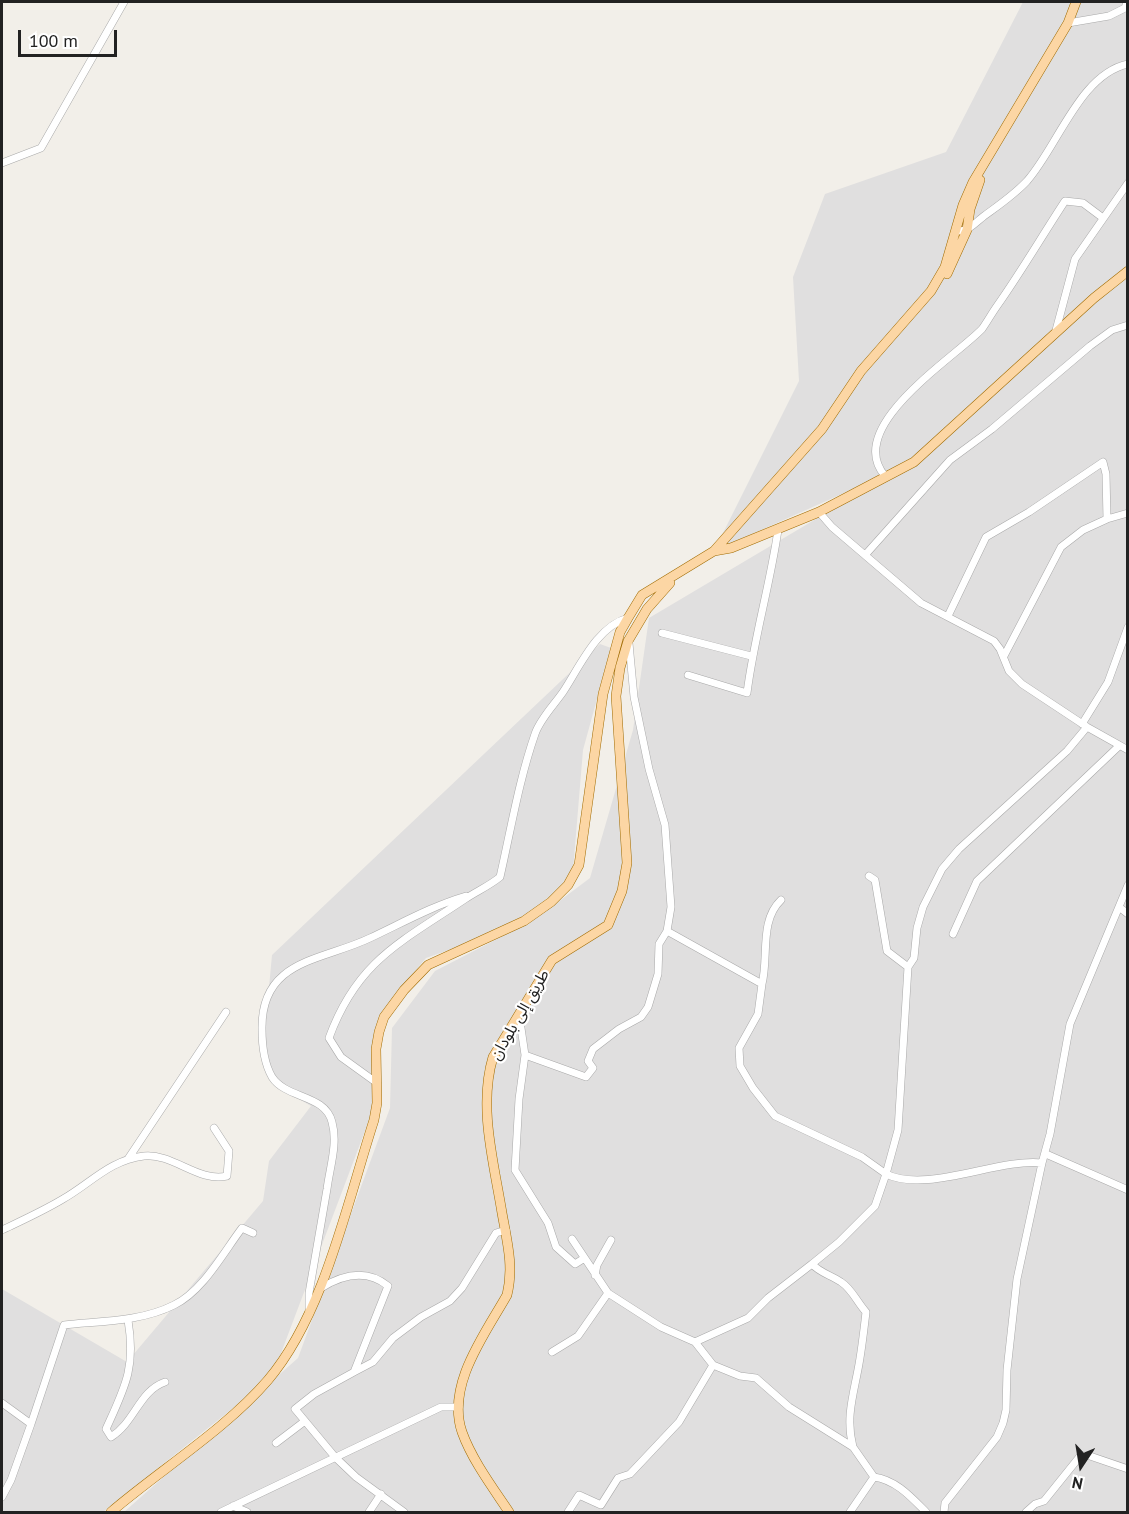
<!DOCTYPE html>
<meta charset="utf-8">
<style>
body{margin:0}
#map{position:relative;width:1129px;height:1514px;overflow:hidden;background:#f2efe9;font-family:"PT Sans",sans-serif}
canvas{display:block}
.frame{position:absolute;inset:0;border:3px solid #222;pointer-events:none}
.north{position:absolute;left:1051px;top:1436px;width:60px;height:60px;-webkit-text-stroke:4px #fff;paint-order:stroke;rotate:192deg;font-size:16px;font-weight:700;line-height:24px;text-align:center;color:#222}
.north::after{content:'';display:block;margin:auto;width:21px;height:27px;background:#222;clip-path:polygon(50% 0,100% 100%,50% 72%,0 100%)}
.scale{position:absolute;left:18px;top:30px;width:99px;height:27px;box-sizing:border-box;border:3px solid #222;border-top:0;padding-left:8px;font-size:18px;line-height:21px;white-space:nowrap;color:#222;-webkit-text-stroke:4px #fff;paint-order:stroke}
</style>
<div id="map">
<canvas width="1129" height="1514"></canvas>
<div class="frame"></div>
<div class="north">N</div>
<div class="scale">100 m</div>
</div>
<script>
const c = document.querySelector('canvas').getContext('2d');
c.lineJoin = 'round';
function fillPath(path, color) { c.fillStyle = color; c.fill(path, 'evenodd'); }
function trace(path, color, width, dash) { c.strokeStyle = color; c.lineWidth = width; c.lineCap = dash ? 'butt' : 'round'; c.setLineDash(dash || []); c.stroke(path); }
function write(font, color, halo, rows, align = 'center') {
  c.font = font + ' "PT Sans","Noto Sans Arabic",sans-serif'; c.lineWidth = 4.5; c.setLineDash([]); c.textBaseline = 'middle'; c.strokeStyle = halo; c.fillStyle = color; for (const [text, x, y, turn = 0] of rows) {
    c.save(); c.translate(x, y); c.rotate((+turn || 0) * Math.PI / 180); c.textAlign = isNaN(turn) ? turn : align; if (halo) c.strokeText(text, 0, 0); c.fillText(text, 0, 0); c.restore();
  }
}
fillPath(new Path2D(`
 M1023 2H1127V267L949 431 1127 275V1512H124L298 1358 390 1108 392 1028 435 971 530 922 426 958 382 1011 371 1115 272 1377 103 1512H2V1289L127 1362 263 1201 269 1161 311 1106 272 1083 262 1063 272 955 600 644 611 648 583 750 573 870 554 905 590 878 633 730 649 618 907 465 714 551 799 381 793 277 825 194 946 152Z`), '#e0dfdf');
const minor = new Path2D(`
 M1068 23 1109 16 1125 8 1127 2
 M2 163 41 148 124 2
 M957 231C968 232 975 223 984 216 999 205 1014 195 1027 181 1058 146 1080 74 1128 64
 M1055 334 1075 259 1128 183
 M885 476C843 427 953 359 982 329 987 322 992 313 997 306 1021 272 1042 236 1065 201L1083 203 1103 218
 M819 512 832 527 921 603 994 641 1000 649 1009 671 1022 684 1087 727 1128 750
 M1107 519 1128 513
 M866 554 950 460 992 429 1090 346 1112 330 1128 325
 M948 616 986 537 1029 512 1103 462 1106 474 1107 519 1083 530 1061 547 1004 656
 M662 633 751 656
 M688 675 747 693C754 638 770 585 778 530
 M1082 724 1108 682 1128 627
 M869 876 875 880 887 951 908 967 898 1130 886 1174C927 1194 998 1158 1042 1163
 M1119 907 1128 914
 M667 931 762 984 758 1014 739 1048 740 1066 753 1088 775 1116 862 1157 886 1174 875 1206 839 1242 812 1264
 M953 934 977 881 1119 746
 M908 967 914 958 917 928 923 907 942 869 959 849 1067 751 1087 727
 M762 984C769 957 759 921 781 900
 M517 1018 521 1028 525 1055 519 1099 515 1170 548 1223 556 1247 575 1264 583 1259
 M525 1055 586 1077 593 1068 588 1061 593 1049 619 1029 641 1017 648 1007 658 974 659 944 667 931 671 907 665 825 649 769 634 697 629 643
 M377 1083 341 1057 329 1038C357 961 401 942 465 899 477 891 489 886 500 877 511 829 519 780 535 734 540 719 554 705 563 692 579 668 597 626 628 618
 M1046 1154 1128 1190
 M128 1159 226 1012
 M2 1230C23 1220 43 1211 63 1199 91 1183 110 1160 144 1156 173 1153 199 1183 227 1176L229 1151 214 1128
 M572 1239 608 1293
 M595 1275 597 1265 611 1240
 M321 1288C342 1275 366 1268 388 1286L354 1372 373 1362 393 1338 421 1317 450 1301 462 1288 496 1233 506 1230
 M309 1310V1293C315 1258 321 1224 327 1189 330 1166 338 1144 332 1122 325 1094 286 1099 272 1077 264 1063 262 1044 262 1029 261 959 322 961 370 938 402 923 432 906 466 896
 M128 1320C136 1368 125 1387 106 1429L111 1437C135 1422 139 1391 165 1382
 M552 1352 578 1336 608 1293 661 1327 695 1342
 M713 1365 695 1342 748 1318 768 1298 812 1264C820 1273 831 1275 841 1282 852 1289 857 1302 866 1312 864 1329 862 1347 859 1364 854 1393 845 1417 853 1447
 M354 1372 314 1394 295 1409 335 1457 356 1477 404 1512
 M2 1403 31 1424 11 1480 2 1497
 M31 1424 64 1325C101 1321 140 1322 174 1305 203 1291 223 1253 242 1228L253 1233
 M276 1443 305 1421
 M874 1477C896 1480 911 1497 926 1512
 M233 1506 247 1512
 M221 1512 441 1407H459
 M369 1512 381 1494
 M568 1512 579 1495 601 1505 618 1478 630 1474 679 1422 713 1365 740 1376 756 1378 789 1407 853 1447 874 1477 850 1512
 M944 1512 945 1503 997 1437 1003 1423 1006 1410 1007 1370 1017 1279 1042 1163 1050 1134 1070 1024 1128 885
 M1026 1512 1035 1504 1044 1501 1081 1455H1087L1128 1469`);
const major = new Path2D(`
 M947 274 967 230 970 209 980 180
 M714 551 731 548 819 512 914 462 1094 298 1128 271
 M111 1512C160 1470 226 1429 268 1380 324 1314 347 1203 374 1120L377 1103 376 1049 379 1032 384 1017 404 990 428 965 524 921 551 902 568 885 579 865 603 694 620 632 628 618 642 595 714 551 822 429 861 371 931 291 945 267 963 205 973 182 1068 23 1076 2
 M509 1512C493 1488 472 1460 462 1432 446 1385 485 1334 507 1295 514 1267 507 1241 502 1213 494 1163 478 1107 493 1057L552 960 608 925 622 891 627 863 616 696 620 668 628 641 647 609 670 583`);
trace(minor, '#a9a9a9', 8);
trace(major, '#a06b00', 10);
trace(minor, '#fff', 7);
trace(major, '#fcd6a4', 9);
write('16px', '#222', '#fff', [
 ["طريق إلى بلودان",520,1015,-60]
]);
</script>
